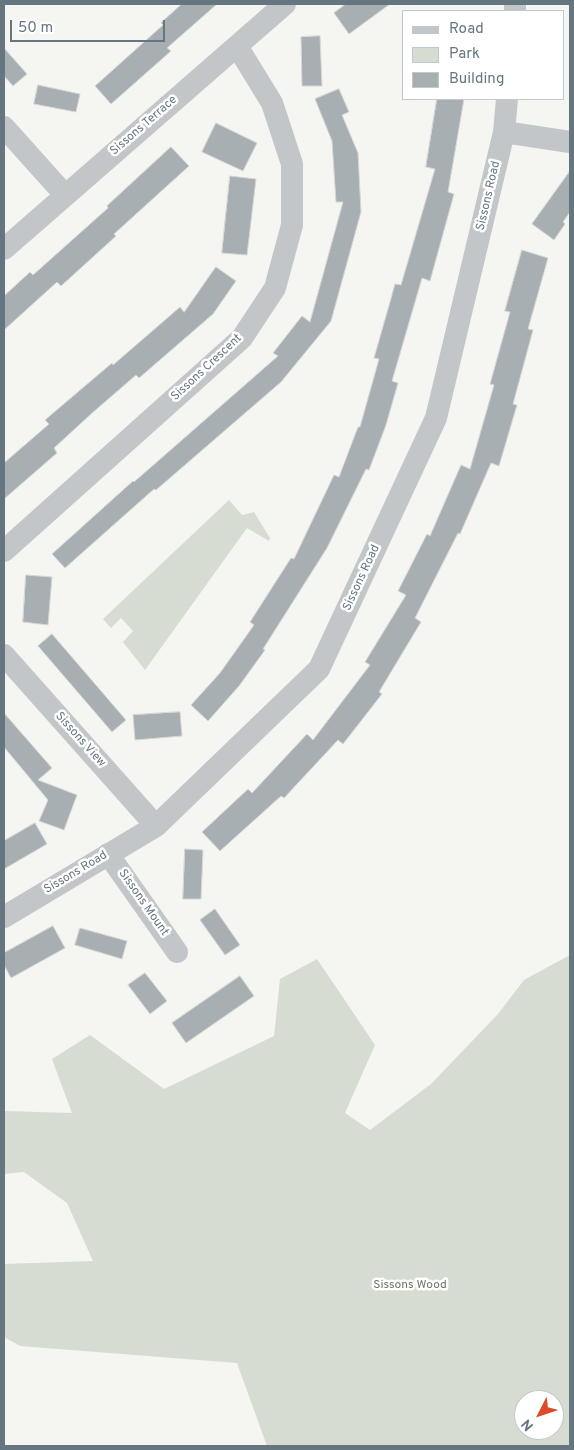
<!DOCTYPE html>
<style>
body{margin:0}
#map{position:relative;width:574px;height:1450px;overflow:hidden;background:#f5f5f1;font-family:Overpass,sans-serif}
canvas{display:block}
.frame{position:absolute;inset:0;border:5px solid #657681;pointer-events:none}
.legend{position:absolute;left:402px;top:10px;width:162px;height:90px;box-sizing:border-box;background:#fff;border:1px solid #c1c8cd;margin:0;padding:6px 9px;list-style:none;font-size:15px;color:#657681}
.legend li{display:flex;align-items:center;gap:10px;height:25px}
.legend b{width:25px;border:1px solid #c1c8cd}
.north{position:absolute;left:514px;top:1390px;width:50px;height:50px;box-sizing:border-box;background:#fff;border:1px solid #c1c8cd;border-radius:50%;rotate:229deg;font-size:14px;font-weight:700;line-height:20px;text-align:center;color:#657681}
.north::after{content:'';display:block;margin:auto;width:18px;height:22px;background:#de4a28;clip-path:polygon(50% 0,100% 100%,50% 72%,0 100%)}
.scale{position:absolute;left:10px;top:20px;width:155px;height:22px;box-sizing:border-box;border:2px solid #657681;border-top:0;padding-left:6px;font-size:15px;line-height:18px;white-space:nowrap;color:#657681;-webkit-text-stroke:4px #fff;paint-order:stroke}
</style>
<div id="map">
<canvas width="574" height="1450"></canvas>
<div class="frame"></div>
<ul class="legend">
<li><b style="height:6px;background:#c3c6c9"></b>Road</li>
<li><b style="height:14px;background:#d6dcd2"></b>Park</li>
<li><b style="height:14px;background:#a7afb3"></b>Building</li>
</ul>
<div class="north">N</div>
<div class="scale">50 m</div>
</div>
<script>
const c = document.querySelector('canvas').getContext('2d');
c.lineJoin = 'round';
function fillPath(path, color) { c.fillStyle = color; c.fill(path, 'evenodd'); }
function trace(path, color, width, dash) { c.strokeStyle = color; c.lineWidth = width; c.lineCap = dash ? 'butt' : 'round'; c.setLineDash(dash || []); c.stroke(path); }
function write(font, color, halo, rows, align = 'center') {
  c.font = font + ' Overpass,sans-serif'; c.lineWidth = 5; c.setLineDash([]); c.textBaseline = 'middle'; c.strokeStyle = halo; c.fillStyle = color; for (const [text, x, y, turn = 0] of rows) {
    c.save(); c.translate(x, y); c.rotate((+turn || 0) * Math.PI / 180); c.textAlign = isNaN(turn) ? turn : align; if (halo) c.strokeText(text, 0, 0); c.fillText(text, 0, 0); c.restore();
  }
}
fillPath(new Path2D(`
 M229 500 242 515 254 512 270 538 269 541 247 528 145 670 123 642 133 631 121 618 111 628 103 619Z
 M570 955V1446H267L237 1363 20 1346 4 1337V1264L93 1261 67 1203 24 1172 4 1174V1111L72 1113 52 1059 90 1035 164 1089 274 1036 280 979 317 959 375 1045 345 1113 370 1130 431 1084 498 1014 524 980ZM524 1400H554V1430H524Z`), '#d6dcd2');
const building = new Path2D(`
 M182 4H217L167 48 171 51 111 104 95 86 163 25 161 23Z
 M346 4H390L349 34 334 13Z
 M320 36 322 86H302L301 37Z
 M4 48 27 74 13 86 4 76Z
 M38 85 80 94 76 112 34 104Z
 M339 89 349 112 342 115 358 153 361 212 331 321 281 382 156 490 154 489 65 568 52 554 133 481 134 482 278 356 273 353 302 316 310 322 343 202H336L332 141 315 99Z
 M437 99H464L448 192 454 194 430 281 422 278 392 381 398 383 386 425 369 470 366 469 327 548 263 649 265 650 239 686 208 721 191 705 220 673 254 625 250 622 291 558 294 559 334 475 339 477 358 427H360L379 359 374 358 390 302 395 284 401 285 435 169 426 167Z
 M216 123 257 143 243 171 202 152Z
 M171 147 189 166 114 234 116 236 61 286 57 282 4 330V296L30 272 33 275 108 208 107 206Z
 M570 171V212L563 222 565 224 554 240 532 224Z
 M230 176 256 179 247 255 222 253Z
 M522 250 548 258 528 329 533 330 513 404 517 405 499 466 491 463 460 534 458 533 415 618 421 622 379 692 382 694 343 744 338 740 284 798 281 796 220 851 202 832 248 789 252 793 307 734 313 740 370 665 365 662 406 595 398 591 427 534 430 536 461 465 470 469 494 385 490 384 510 312 505 311Z
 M216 267 236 281 213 314 139 378 136 375 91 414 54 448 57 453 4 499V463L49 424 45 420 112 363 113 365 180 307 184 312Z
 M26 575 52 577 48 625 23 622Z
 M52 634 126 720 112 732 38 646Z
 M180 712 182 736 135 740 133 715Z
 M4 713 52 768 38 780 77 795 64 830 39 821 48 800 4 747Z
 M35 823 47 844 4 869V841Z
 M185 849 203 850 201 899H183Z
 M215 909 240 945 225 955 200 920Z
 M53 926 65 948 11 978 4 965V953Z
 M80 928 127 941 122 959 75 945Z
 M145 973 167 1001 150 1014 128 985Z
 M240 976 254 996 186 1043 172 1023Z`);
fillPath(building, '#a7afb3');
trace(building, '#d6d6d4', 1);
trace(new Path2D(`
 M515 11V4
 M4 127 65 195
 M504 132 570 142
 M4 249 285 4
 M4 551 242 338 275 288 292 225V164L272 103 237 46
 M4 655 156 826
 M108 854 177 952
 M4 917 156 826 319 669 436 418 504 132 507 99`), '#c3c6c9', 22);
write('12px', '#657681', '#fff', [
 ["Sissons Terrace",144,126,-41],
 ["Sissons Road",489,196,-77],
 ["Sissons Crescent",207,368,-43],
 ["Sissons Road",362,578,-65],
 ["Sissons View",80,740,48],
 ["Sissons Road",76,873,-31],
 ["Sissons Mount",143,903,55]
]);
write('12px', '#697963', '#fff', [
 ["Sissons Wood",410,1286]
]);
</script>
